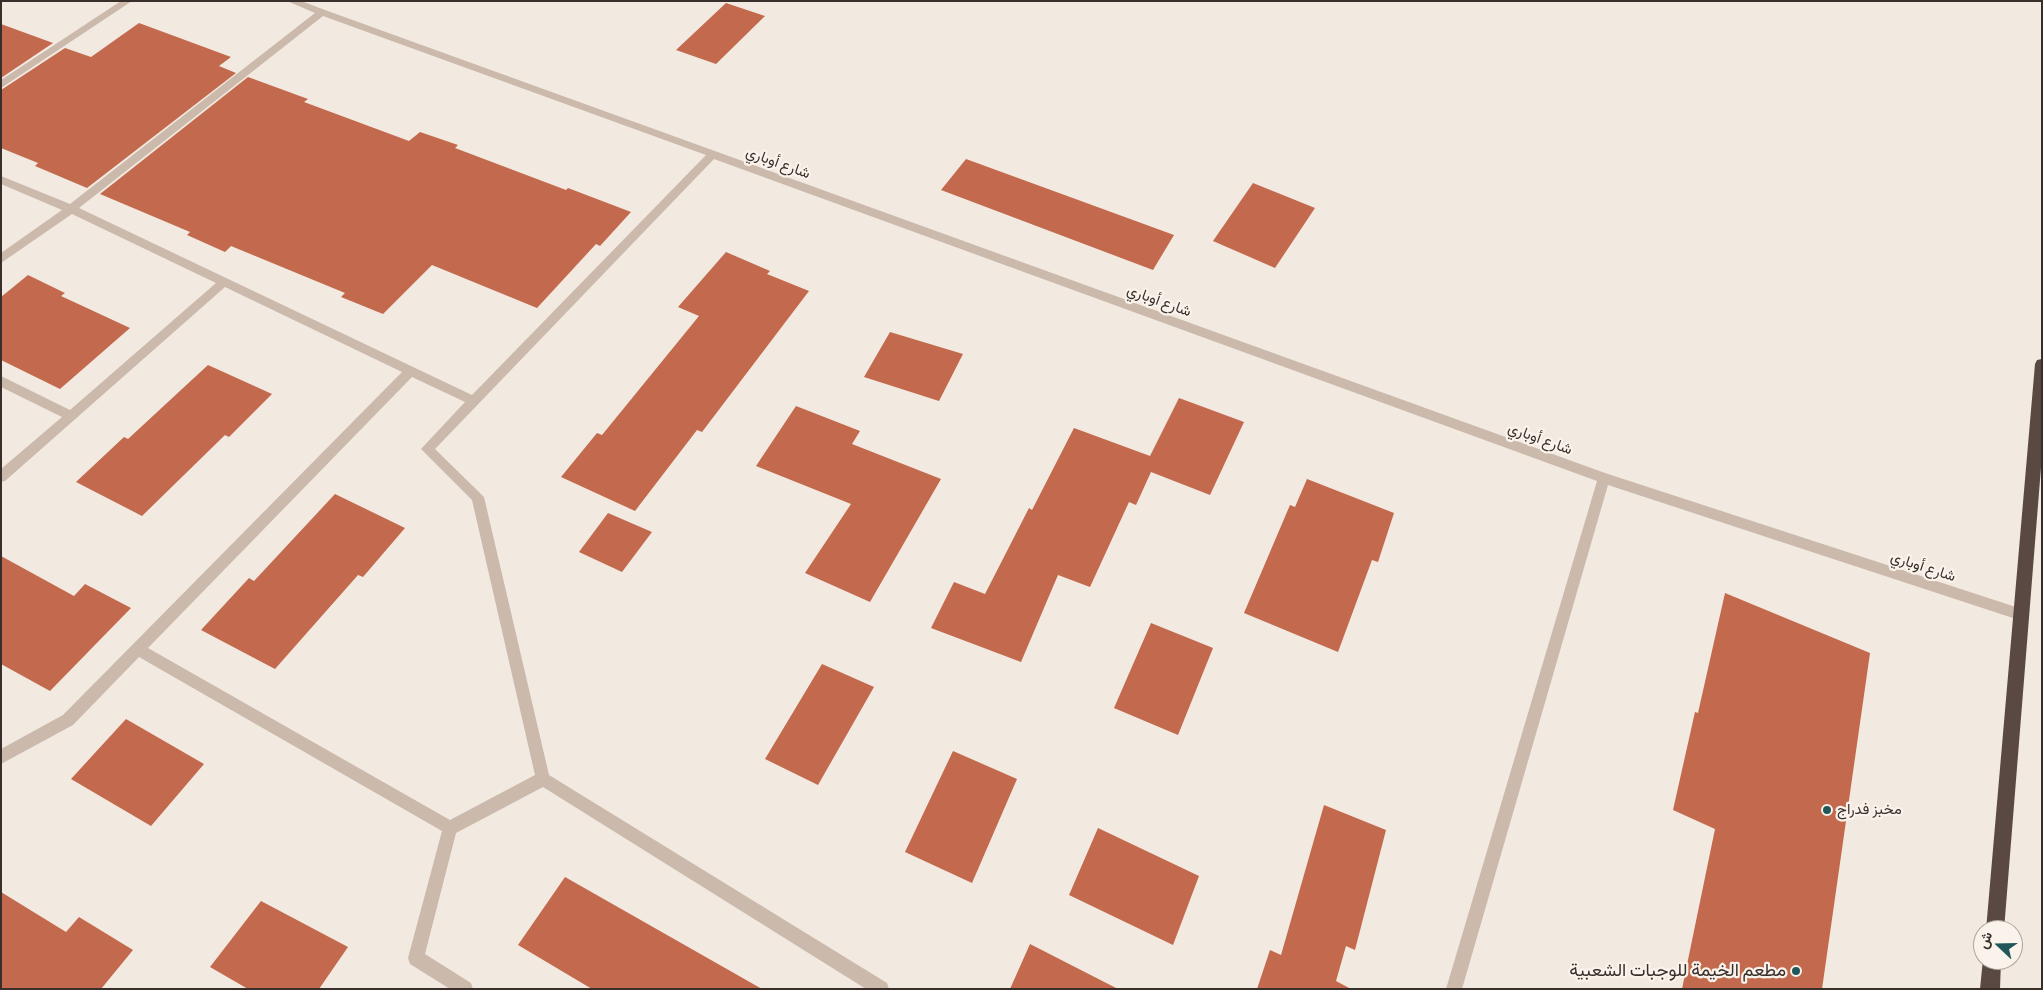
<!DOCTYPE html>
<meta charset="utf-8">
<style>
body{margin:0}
#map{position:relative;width:2043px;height:990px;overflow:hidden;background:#f2e9e0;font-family:Manrope,Vazirmatn,sans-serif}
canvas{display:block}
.frame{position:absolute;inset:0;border:2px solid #392f2a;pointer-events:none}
.north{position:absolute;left:1973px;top:920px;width:50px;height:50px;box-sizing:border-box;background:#faf3ec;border:1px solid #ada59e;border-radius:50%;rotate:291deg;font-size:14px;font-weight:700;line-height:20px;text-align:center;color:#392f2a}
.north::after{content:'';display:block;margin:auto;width:18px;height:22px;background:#21565a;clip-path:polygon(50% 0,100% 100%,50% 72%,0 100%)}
</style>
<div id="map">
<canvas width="2043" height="990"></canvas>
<div class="frame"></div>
<div class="north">ش</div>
</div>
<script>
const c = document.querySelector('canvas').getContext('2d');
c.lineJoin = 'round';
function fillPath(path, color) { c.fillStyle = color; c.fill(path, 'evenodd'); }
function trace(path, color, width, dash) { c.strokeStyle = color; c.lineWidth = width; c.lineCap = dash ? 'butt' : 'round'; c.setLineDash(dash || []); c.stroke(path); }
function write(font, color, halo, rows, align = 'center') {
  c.font = font + ' Manrope,Vazirmatn,sans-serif'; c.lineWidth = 4.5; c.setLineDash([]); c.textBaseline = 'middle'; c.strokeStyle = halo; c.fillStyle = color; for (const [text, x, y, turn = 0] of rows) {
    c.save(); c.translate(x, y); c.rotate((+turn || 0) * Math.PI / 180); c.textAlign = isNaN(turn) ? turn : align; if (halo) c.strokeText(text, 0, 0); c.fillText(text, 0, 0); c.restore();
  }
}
fillPath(new Path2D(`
 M726 3 765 16 716 64 676 50Z
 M139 23 231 57 219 66 236 73 87 188 35 166 38 163 1 148V90L65 48 91 57Z
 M1 24 53 43 1 78Z
 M248 77 308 99 304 102 409 141 420 132 458 145 455 148 566 190 568 188 631 212 600 246 596 244 537 308 432 265 383 314 341 297 345 293 231 246 225 252 187 235 190 232 100 194Z
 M966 159 1174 235 1153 270 941 190Z
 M1253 183 1315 208 1275 268 1213 241Z
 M726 252 770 271 767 274 809 291 702 432 697 430 635 511 561 477 597 433 602 435 699 316 678 307Z
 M28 275 65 293 61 296 130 328 60 389 1 360V297Z
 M890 332 963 354 939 401 864 377Z
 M208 365 272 394 229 437 225 435 142 516 76 482 124 437 128 439Z
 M1179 398 1244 422 1210 495 1151 472 1136 505 1129 502 1090 587 1058 575 1021 662 931 628 954 582 985 594 1029 508 1032 510 1074 428 1150 456Z
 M796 406 860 431 852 444 941 479 870 602 805 573 851 504 756 466Z
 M1307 479 1394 513 1378 562 1372 560 1338 652 1244 613 1290 505 1295 507Z
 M335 494 405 528 363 577 358 575 275 669 201 630 249 578 254 581Z
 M608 513 652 532 622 572 579 552Z
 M1 556 74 596 85 584 131 608 50 691 1 664Z
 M1725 593 1870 653 1822 989H1682L1715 829 1673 810 1695 712 1698 713Z
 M1151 623 1213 648 1178 735 1114 708Z
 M822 664 874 687 818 785 765 759Z
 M126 719 204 764 151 826 71 779Z
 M953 751 1017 779 972 883 905 852Z
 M1324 805 1386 830 1355 950 1346 946 1336 981 1351 989H1257L1270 950 1281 955Z
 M1098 828 1199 876 1173 945 1069 895Z
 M565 877 762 989H592L518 945Z
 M1 892 66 932 79 917 133 950 101 989H1Z
 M261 901 348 947 319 989H248L210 967Z
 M1030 944 1118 989H1010Z`), '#c3694d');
fillPath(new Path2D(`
 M121 1H132L1 88V80Z
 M287 1H301L325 10 1605 473 2022 609 2027 611 2029 615 2027 619 2022 621 1608 485 1462 989H1446L1597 481 714 159 435 449 484 497 549 775 887 983 889 989H866L543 787 456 833 425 954 471 983 473 989H450L410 964 408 958 442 831 139 657 73 725 1 764V749L63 715 402 372 225 287 5 481 1 482V469L62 417 1 387V376L70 410 216 283 72 214 1 263V253L62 210 1 184V176L70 204 315 13ZM323 16 706 155 472 395 79 208ZM412 377 465 402 421 449 472 500 535 775 450 820 148 648Z`), '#cbb9ab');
fillPath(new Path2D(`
 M2042 359V455L2004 930H1986L2035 364 2037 360Z
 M1983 959 2001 960 2000 989H1980Z`), '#594942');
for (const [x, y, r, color] of [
 [1827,810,5,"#21565a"],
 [1796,971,5,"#21565a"]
]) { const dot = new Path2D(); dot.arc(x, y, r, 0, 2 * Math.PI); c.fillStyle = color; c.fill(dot); trace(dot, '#faf3ec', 2); }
write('15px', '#392f2a', '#faf3ec', [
 ["شارع أوباري",778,163,20],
 ["شارع أوباري",1159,301,20],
 ["شارع أوباري",1540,439,20],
 ["شارع أوباري",1923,567,18]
]);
write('15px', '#392f2a', '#faf3ec', [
 ["مخبز فدراج",1837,810]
], 'left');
write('18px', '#392f2a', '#faf3ec', [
 ["مطعم الخيمة للوجبات الشعبية",1786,971]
], 'right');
</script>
